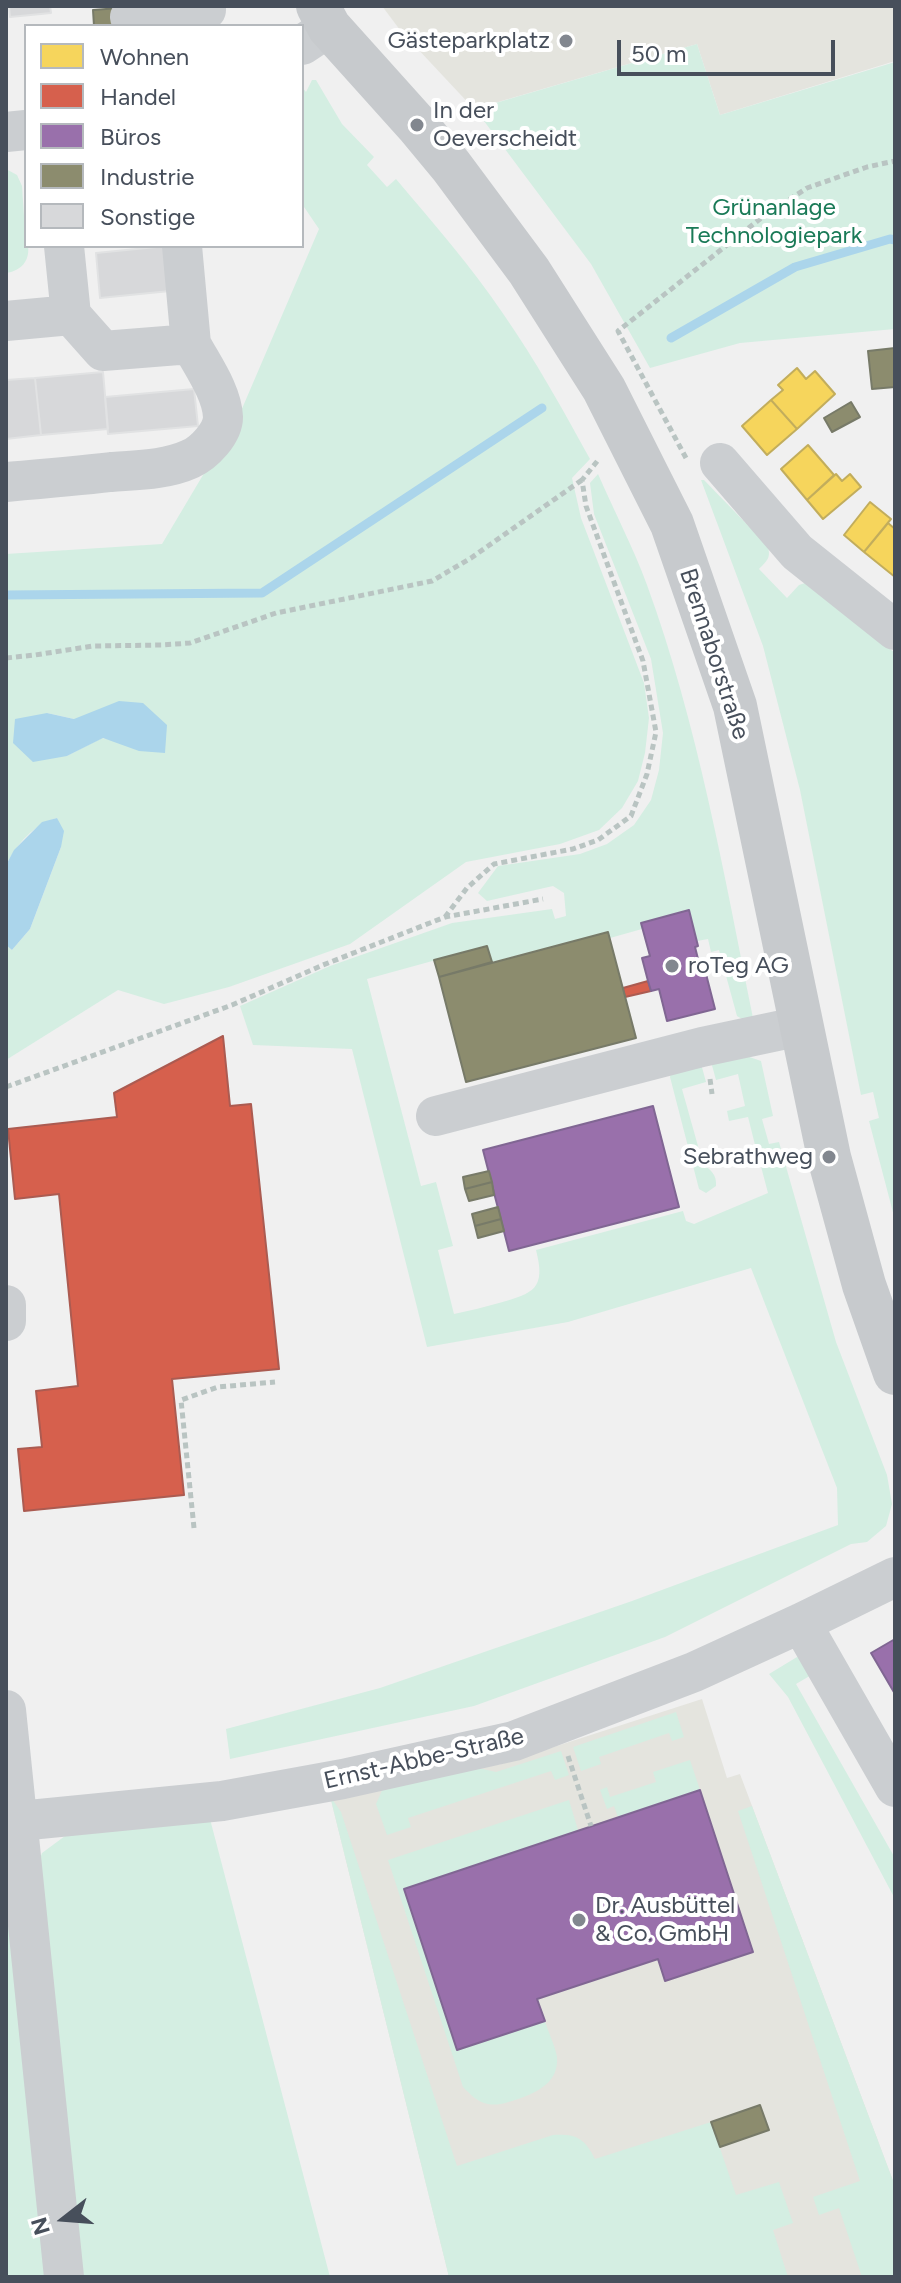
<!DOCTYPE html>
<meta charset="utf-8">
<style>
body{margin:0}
#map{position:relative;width:901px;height:2283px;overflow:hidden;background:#f0f0f0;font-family:Figtree,sans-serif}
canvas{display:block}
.frame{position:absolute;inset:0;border:8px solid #474f5b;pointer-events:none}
.legend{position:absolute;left:24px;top:24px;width:280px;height:224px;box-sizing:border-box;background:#fff;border:2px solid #b5b9bd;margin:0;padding:10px 14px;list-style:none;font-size:24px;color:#474f5b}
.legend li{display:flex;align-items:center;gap:16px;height:40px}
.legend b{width:40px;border:2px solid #b5b9bd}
.north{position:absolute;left:24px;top:2179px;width:80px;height:80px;-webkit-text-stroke:6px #fff;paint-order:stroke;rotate:253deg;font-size:22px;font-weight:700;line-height:32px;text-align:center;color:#474f5b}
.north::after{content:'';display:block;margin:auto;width:28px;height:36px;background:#474f5b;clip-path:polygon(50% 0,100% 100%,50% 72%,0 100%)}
.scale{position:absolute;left:617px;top:40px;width:218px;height:36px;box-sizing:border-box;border:4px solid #474f5b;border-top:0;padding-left:10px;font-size:24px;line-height:28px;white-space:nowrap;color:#474f5b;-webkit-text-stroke:6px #fff;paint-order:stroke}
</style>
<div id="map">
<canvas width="901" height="2283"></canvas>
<div class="frame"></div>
<ul class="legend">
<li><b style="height:22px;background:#f6d55c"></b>Wohnen</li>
<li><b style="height:22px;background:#d6604d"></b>Handel</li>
<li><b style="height:22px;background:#9970ab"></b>Büros</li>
<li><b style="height:22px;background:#8c8c6e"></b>Industrie</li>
<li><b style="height:22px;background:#d7d8da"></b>Sonstige</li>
</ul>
<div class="north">N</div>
<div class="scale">50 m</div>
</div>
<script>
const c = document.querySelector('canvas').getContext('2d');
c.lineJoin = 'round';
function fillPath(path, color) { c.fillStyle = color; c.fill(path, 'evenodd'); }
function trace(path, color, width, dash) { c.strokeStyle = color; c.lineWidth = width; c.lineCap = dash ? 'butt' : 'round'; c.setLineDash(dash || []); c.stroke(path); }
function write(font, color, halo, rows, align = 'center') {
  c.font = font + ' Figtree,sans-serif'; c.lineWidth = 8; c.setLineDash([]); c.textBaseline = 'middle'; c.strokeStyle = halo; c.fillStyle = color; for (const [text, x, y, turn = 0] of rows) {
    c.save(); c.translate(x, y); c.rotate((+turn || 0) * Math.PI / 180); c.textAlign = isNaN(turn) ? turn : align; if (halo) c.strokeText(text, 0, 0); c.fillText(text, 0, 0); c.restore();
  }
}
fillPath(new Path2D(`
 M382 6H895V61L720 115 697 44 474 109 400 30Z
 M702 1699 727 1778 740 1774 895 2186V2277H449L330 1796 474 1759 498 1765Z`), '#e4e4de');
fillPath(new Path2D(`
 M697 44 720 115 895 62V329L740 343 650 368 591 264 475 109Z
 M312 80H316L342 124 374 157 367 165 387 187 396 179C433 223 472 267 504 315 536 361 563 410 590 459L572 478 581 518 644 683 649 718 645 753 638 781 622 808 599 830 560 844 466 862 350 944 229 987 164 1004 118 990 6 1060V945L12 950 30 929 61 847 57 818C34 824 17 844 6 865V554L162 544 241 411 319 229 302 204V87L306 92ZM47 713 74 719 119 742 102 738 67 756Z
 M6 169 17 175 22 186 26 246H28C30 261 21 271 6 273Z
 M598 474C614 511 633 547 647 585 698 725 724 873 753 1018L742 1019 737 1016 719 950 711 952 708 939 697 941 689 911 641 923 642 929 610 938 608 932 492 962 487 946 367 979 421 1186 436 1182 453 1246 438 1250 454 1314C469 1311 484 1307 499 1303 534 1293 546 1289 536 1250L683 1211 686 1221 694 1224 768 1193 759 1159 740 1164 737 1154 756 1149 748 1117 729 1121 727 1111 745 1106 738 1074 716 1080 710 1058 735 1052 761 1061 773 1116 762 1119 769 1144 779 1142 836 1342 887 1475 892 1504 886 1526 867 1542 851 1544 665 1637 474 1706 230 1759 226 1729 380 1688 632 1601 838 1525 837 1488 751 1268 568 1322 427 1347 352 1049 253 1045 240 1006 330 966 452 923 552 909 555 919 566 916 564 893 553 886 487 901 478 893 498 866 580 854 607 844 634 825 651 800 659 770 663 733 651 659 594 514 590 483Z
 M701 480H704L767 545C772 557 767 561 759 569L787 598 799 585 805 583 811 585 895 653V1220L869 1121 879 1118 873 1092 861 1095 800 790 763 646Z
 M700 1060 706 1082 682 1089 703 1164C711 1170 717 1175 716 1186L706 1193 699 1189 670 1077 671 1069Z
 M797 1657 804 1658 813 1674 796 1684 895 1858V1899L788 1697 769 1674Z
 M676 1712 684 1737 672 1741 669 1733 599 1757 601 1764 581 1771 573 1747Z
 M561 1751 569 1775 555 1780 551 1771 408 1818 411 1827 387 1835 376 1804 384 1786 465 1765 496 1772Z
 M690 1760 700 1790 618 1817 614 1806 607 1809 600 1790 607 1787 610 1797 656 1782 653 1772Z
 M330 1796 341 1812 457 2166 553 2135C577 2134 584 2138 595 2159L711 2122 736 2195 779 2182 793 2223 773 2230 788 2277H449Z
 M569 1800 578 1830 404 1889 457 2050 545 2021C548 2032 555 2045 557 2057 559 2082 538 2092 518 2099 508 2102 499 2106 488 2104 477 2102 470 2094 463 2087L388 1860Z
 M752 1806 895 2186V2277H862L839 2208 819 2215 813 2197 860 2181 738 1811Z
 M210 1819 330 2277H77L35 1873 42 1853 65 1836Z
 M6 1856 51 2277H6Z`), '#d4eee2');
fillPath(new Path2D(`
 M119 701 143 703 167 725 165 753 139 751 103 738 67 756 33 762 13 743 15 719 47 713 74 719Z
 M57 818 64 831 61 847 30 929 12 950 6 945V865L14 850 42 822Z`), '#abd5eb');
const homes = new Path2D(`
 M797 368 806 379 815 371 835 394 797 429 771 400 783 390 778 385Z
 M771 400 797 429 767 455 742 426Z
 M808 445 834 475 807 500 781 469Z
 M836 474 842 481 850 474 861 487 823 519 807 500Z
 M870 502 891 519 864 552 844 535Z
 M888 523 895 529V577L864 552Z`);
fillPath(homes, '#f6d55c');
trace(homes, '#c2ad5c', 2);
const shops = new Path2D(`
 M648 981 651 991 625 997 623 988Z
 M223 1036 230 1106 251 1104 279 1369 172 1379 184 1495 24 1511 18 1449 42 1447 36 1391 78 1386 59 1194 15 1199 8 1129 117 1117 114 1093Z`);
fillPath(shops, '#d6604d');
trace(shops, '#ab5b51', 2);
const offices = new Path2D(`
 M689 910 698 946 695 947 702 975 706 974 715 1009 667 1021 659 989 651 991 648 981 642 958 650 956 641 923Z
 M653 1106 679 1207 509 1251 483 1150Z
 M895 1639V1694L871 1653Z
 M700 1790 753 1952 665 1981 658 1959 537 1999 545 2021 457 2050 404 1889Z`);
fillPath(offices, '#9970ab');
trace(offices, '#806693', 2);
const industry = new Path2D(`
 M119 8 121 26H94L93 10Z
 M895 348V387L872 389 868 351Z
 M851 402 860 417 832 432 824 418Z
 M608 932 636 1038 466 1082 439 977Z
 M487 946 492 962 439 977 434 960Z
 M489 1171 492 1182 465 1189 463 1177Z
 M492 1182 494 1195 469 1201 465 1189Z
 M498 1207 501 1219 475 1226 472 1214Z
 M501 1219 504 1231 478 1238 475 1226Z
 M760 2105 769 2130 720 2147 711 2122Z`);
fillPath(industry, '#8c8c6e');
trace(industry, '#777a68', 2);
trace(new Path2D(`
 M671 338 795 267 890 239 895 240
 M6 595 262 593 542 408`), '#abd5eb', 9);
const building = new Path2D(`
 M9 6H50L51 13 10 17Z
 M166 246 170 291 100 298 96 253Z
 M103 372 108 429 41 435 35 378Z
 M35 378 41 435 6 439V380Z
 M194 389 198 426 108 434 105 397Z`);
fillPath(building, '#d7d8da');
trace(building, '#e1e2e3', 2);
trace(new Path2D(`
 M686 458 618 331 760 219 807 188 867 167 895 161
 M6 658 35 655 93 646 162 645 190 643 276 613 432 581 471 558 582 480
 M445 917 467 888 494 864 573 849 598 840 631 816 647 774 656 732 643 661 586 506 582 480 599 459
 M710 1079 712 1094
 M6 1087 232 1005 323 965 445 917 543 899
 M194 1528 181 1400 218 1387 275 1382
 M568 1756 591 1826`), '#b9c4c2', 5, [6, 4]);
trace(new Path2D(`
 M130 17 206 10
 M302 45 329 27
 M6 132 26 130
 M71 315 103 351 191 344 182 246
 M6 321 71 315 64 246
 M720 463 797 552 895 630
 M6 482C41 479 76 476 111 472 136 470 166 470 190 459 204 453 223 433 223 417 222 392 202 365 191 344
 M436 1116 702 1047 801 1026
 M6 1305V1321
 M801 1623 895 1787
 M6 1710 64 2277
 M19 1821 222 1801 343 1779 514 1741 694 1672 801 1623 895 1577`), '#cbced1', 40);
trace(new Path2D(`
 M318 6 329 27 417 125 451 166 529 271 604 389 672 524 735 706 829 1157 864 1285 895 1373`), '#c7cacd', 44);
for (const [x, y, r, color] of [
 [566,41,8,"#82878f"],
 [417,125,8,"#82878f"],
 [672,966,8,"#82878f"],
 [829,1157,8,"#82878f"],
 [579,1920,8,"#82878f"]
]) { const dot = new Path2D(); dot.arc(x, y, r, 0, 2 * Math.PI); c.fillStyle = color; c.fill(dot); trace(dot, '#fff', 3); }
write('24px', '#474f5b', '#fff', [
 ["Gästeparkplatz",550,41,"right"],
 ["In der",433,111],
 ["Oeverscheidt",433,139],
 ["roTeg AG",688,966],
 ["Sebrathweg",813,1157,"right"],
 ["Dr. Ausbüttel",595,1906],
 ["& Co. GmbH",595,1934]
], 'left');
write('24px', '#1a7a57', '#fff', [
 ["Grünanlage",774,208],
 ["Technologiepark",774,236]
]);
write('24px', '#474f5b', '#fff', [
 ["Brennaborstraße",714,654,72],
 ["Ernst-Abbe-Straße",424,1759,-13]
]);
</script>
